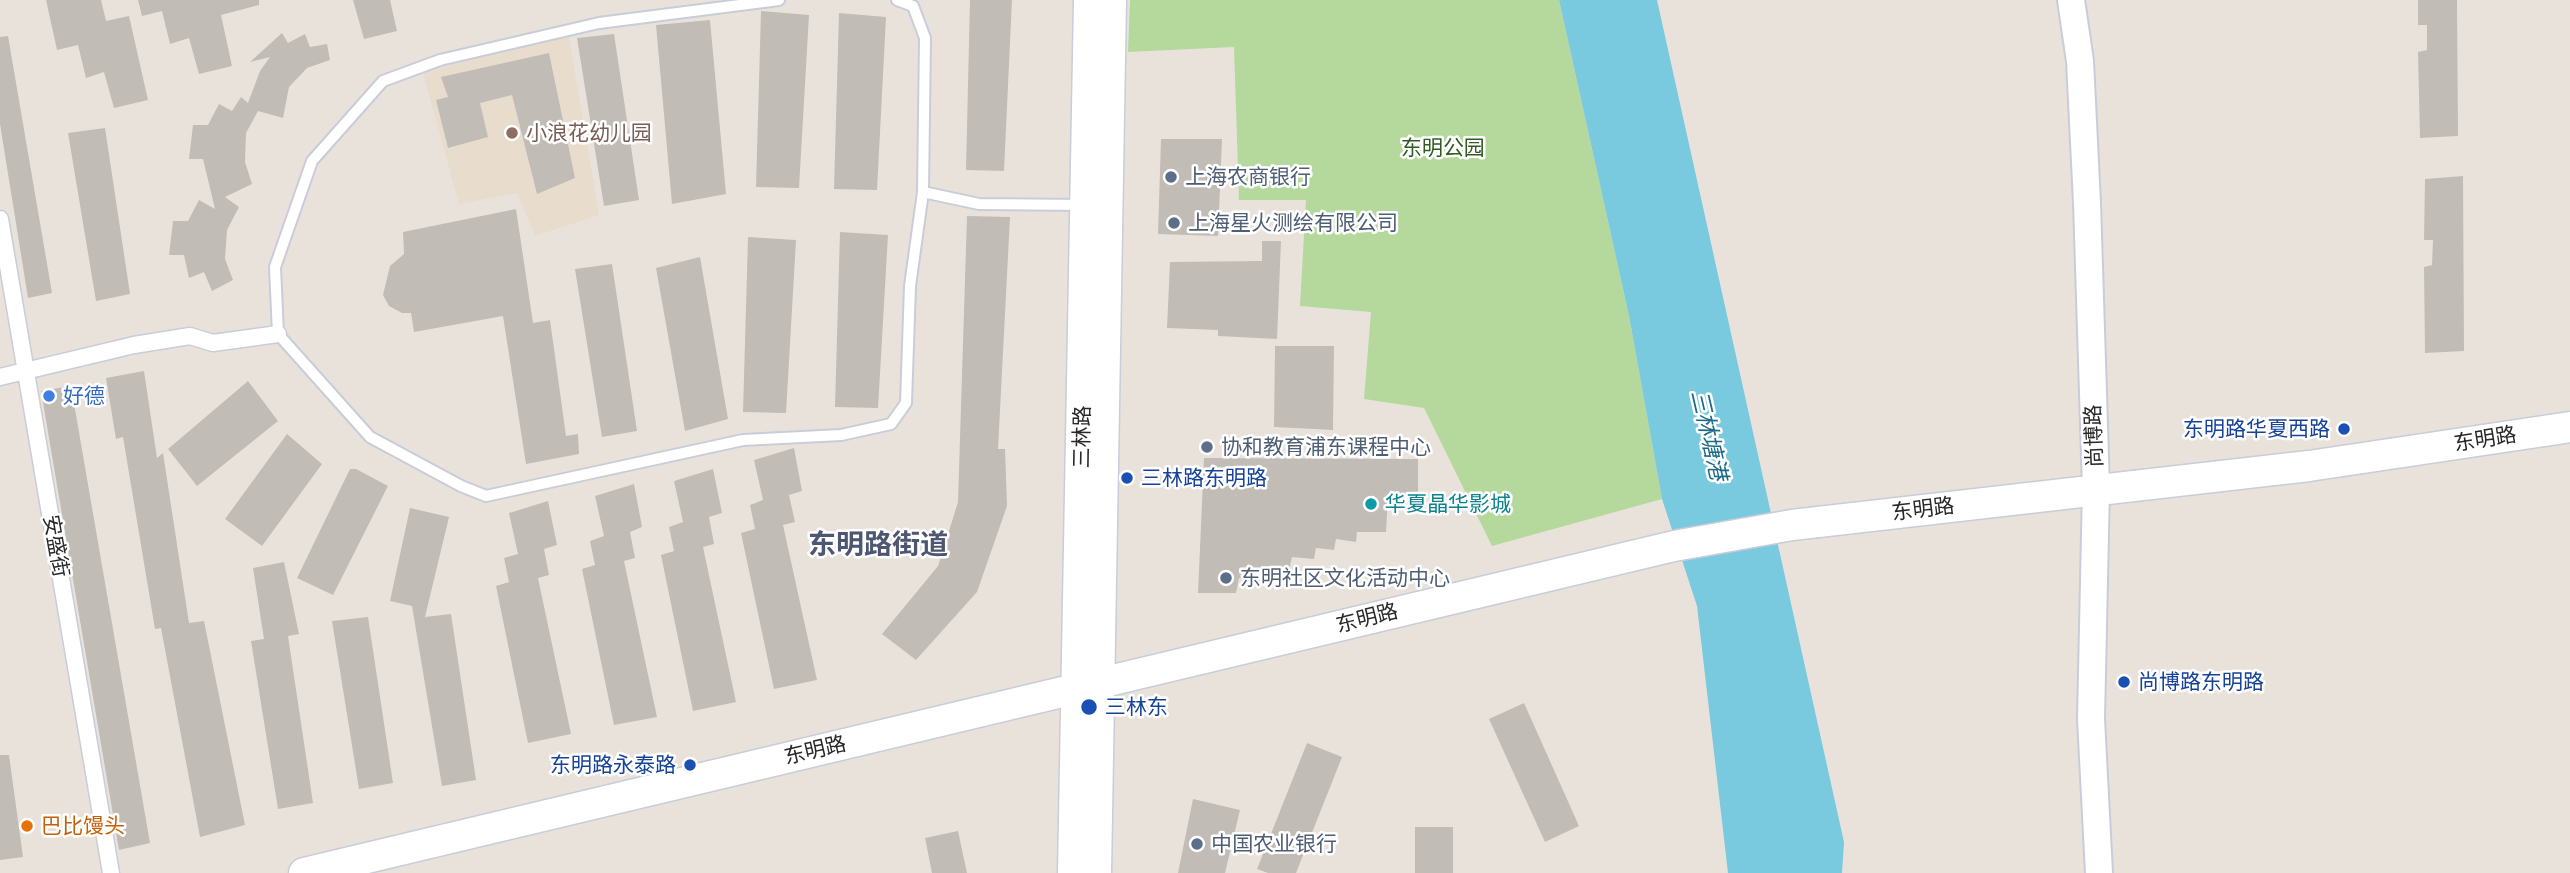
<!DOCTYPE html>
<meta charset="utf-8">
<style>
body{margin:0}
canvas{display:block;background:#e8e2db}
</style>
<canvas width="2570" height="873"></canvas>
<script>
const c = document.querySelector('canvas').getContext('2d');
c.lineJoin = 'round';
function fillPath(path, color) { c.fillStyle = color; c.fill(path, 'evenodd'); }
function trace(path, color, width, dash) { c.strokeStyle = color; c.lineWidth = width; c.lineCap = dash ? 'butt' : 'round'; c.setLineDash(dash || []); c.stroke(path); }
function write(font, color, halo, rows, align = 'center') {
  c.font = font + ' Commissioner,"Noto Sans SC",sans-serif'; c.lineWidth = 5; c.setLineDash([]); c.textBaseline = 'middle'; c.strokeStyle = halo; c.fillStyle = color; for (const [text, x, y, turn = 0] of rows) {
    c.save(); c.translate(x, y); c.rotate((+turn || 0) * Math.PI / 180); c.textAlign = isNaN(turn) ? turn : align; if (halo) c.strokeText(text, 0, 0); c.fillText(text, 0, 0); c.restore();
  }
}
fillPath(new Path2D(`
 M569 37 599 215 535 236 517 193 459 204 423 73 484 56Z`), '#e8ddcc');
fillPath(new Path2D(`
 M1130 0H1559L1629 316 1662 499 1492 546 1424 408 1364 399 1371 312 1300 306 1306 200H1239L1234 47 1128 52Z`), '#b5d99d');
fillPath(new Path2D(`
 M1559 0H1657L1844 842 1842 873H1728L1697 606 1662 499 1629 316Z`), '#7acadf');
fillPath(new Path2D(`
 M46 0H101L106 21 129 16 148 100 114 108 104 72 86 78 78 45 57 50Z
 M138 0H259V5L221 15 232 66 199 74 189 38 170 44 162 11 142 16Z
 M353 0H390L397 31 364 39Z
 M970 0H1012L1004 171 966 170Z
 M2418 0H2457L2458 136 2420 138 2418 52 2427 50V25H2418Z
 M761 11 809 15 799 188 756 187Z
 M839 13 886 17 877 190 834 189Z
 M710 20 726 194 672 204 656 25Z
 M282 33 288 43 305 34 310 47 327 44 330 60 307 68 289 87 283 118 258 111 246 133 245 162 252 184 225 197 239 207 227 230 225 259 233 280 212 291 204 272 189 278 184 255H169L173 221H188L199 200 215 209 203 159H189L193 125H208L219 104 232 111 241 97 248 103 260 71 270 57 250 62Z
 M614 34 639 200 604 206 577 38Z
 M8 36 52 293 28 298 0 124V37Z
 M549 53 575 178 537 194 512 95 480 103 488 137 448 148 436 100 448 97 441 77Z
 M105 128 130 294 96 301 68 133Z
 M1161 139H1222L1218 236 1158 234Z
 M2463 176 2464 351 2425 353 2424 267 2432 265 2433 240H2424L2425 179Z
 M516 209 533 323 550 320 566 436 578 434 579 454 526 464 503 316 414 332 411 313H402L389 306 383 295 390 266 404 254 403 232Z
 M967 216 1010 217 998 449H1005L1007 506 977 592 916 660 882 634 938 566 958 502Z
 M840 232 888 235 878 408 835 407Z
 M748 237 796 240 786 413 743 412Z
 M1262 241H1281L1277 339 1218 336V330L1167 328 1170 262 1262 261Z
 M700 257 728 419 685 431 656 268Z
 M612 264 637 431 602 437 575 269Z
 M1275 346H1334L1333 430 1274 427Z
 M144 371 157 458 163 453 189 623 204 621 245 825 200 837 161 628 155 629 123 437 116 439 106 378Z
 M248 381 278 421 197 486 168 449Z
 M71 386 150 843 119 850 41 391Z
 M287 434 322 464 262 546 225 519Z
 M794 448 802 491 789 495 795 522 783 525 817 680 774 689 741 533 755 529 750 505 763 500 754 460Z
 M1204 458 1418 459V495H1388L1386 532H1357L1356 542 1336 539 1334 550 1316 548 1314 559 1292 557 1289 570H1270L1266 583 1239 578 1236 593H1198Z
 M350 469H356L388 486 333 595 297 578Z
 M713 469 722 513 709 517 714 544 703 547 736 702 693 711 661 555 674 551 669 527 683 522 674 481Z
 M634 484 642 527 630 532 635 558 624 561 657 717 614 725 582 569 595 565 590 541 604 536 595 496Z
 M548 501 557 545 544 549 549 575 538 578 571 734 528 743 496 586 509 582 504 558 518 554 509 513Z
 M410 508 449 517 425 617 451 614 476 780 442 786 412 606 390 601Z
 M284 562 299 634 288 636 313 803 278 809 251 641 264 639 253 568Z
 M368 617 393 783 359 789 332 621Z
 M1524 703 1579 826 1545 842 1489 719Z
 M1307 743 1342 757 1296 873H1268L1257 869Z
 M0 755H9L23 857 0 860Z
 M1193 799 1240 810 1225 873H1178Z
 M1415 827H1453V873H1415Z
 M958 831 967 873H932L925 838Z`), '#c1bdb6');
const service = new Path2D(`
 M779 0 599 23 440 60 383 81 312 161 275 267 278 334 370 437 461 486 486 496 743 440 841 435 891 424 906 403 910 286 923 192
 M897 0 913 6 925 38 923 192 979 204 1084 205`);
const pedestrian = new Path2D(`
 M0 219 111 873
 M0 377 134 345 190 336 213 343 278 334`);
const tertiary = new Path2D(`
 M2071 0 2080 61 2087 203 2096 488 2091 719 2099 873`);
const secondary = new Path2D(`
 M304 873 1674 546 1792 525 2309 466 2570 427
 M1073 873 1089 0
 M1096 873 1111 0`);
trace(service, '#c9cdd8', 14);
trace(pedestrian, '#c9cdd8', 19);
trace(tertiary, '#c9cdd8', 30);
trace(secondary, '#c9cdd8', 33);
trace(service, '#fff', 10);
trace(pedestrian, '#fff', 16);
trace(tertiary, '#fff', 26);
trace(secondary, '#fff', 30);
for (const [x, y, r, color] of [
 [512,133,7,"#8d6e63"],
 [1171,177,7,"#5c6f8a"],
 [1174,223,7,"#5c6f8a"],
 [49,396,7,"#3f7fe0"],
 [2344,429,7,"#1a4fb4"],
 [1207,447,7,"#5c6f8a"],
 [1127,478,7,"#1a4fb4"],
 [1371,504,7,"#0f9aa8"],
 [1226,578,7,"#5c6f8a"],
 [2124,682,7,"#1a4fb4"],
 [1089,707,9,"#1a4fb4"],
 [690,765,7,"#1a4fb4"],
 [27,826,7,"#e8710a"],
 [1197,844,7,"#5c6f8a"]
]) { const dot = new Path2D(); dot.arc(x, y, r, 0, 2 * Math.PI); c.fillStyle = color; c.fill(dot); trace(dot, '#fff', 2.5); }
write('21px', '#785e54', '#fff', [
 ["小浪花幼儿园",526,133]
], 'left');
write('21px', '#315a22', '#fff', [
 ["东明公园",1443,148]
]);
write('21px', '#4e5e75', '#fff', [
 ["上海农商银行",1185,177],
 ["上海星火测绘有限公司",1188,223],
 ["协和教育浦东课程中心",1221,447],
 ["东明社区文化活动中心",1240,578],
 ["中国农业银行",1211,844]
], 'left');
write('21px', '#366cbe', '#fff', [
 ["好德",63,396]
], 'left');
write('21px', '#164399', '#fff', [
 ["东明路华夏西路",2330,429,"right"],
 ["三林路东明路",1141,478],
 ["尚博路东明路",2138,682],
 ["三林东",1105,707],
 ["东明路永泰路",676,765,"right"]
], 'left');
write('21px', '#282828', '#fff', [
 ["尚博路",2094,436,-92],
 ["三林路",1082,437,-89],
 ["东明路",2485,439,-9],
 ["东明路",1923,509,-7],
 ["安盛街",56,546,80],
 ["东明路",1367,618,-14],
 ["东明路",815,750,-13]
]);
write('21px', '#0d838f', '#fff', [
 ["华夏晶华影城",1385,504]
], 'left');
write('21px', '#c56008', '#fff', [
 ["巴比馒头",41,826]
], 'left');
write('italic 23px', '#1d6986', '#fff', [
 ["三林塘港",1709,435,77]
]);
write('bold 28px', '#4e5772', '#fff', [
 ["东明路街道",878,545]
]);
</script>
